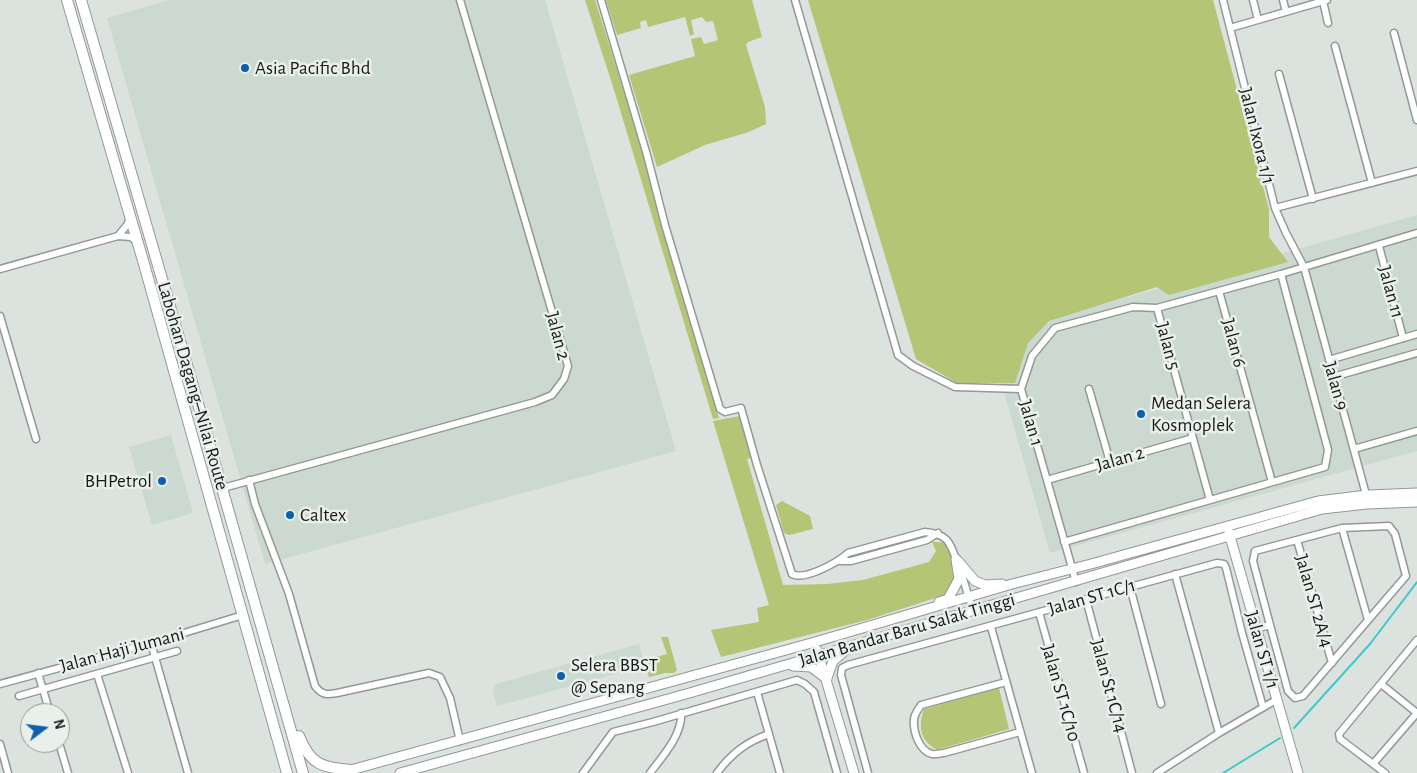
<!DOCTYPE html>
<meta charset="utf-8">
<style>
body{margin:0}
#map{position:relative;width:1417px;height:773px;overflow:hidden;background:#dce2de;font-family:"Alegreya Sans",sans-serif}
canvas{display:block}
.north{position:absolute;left:20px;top:703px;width:50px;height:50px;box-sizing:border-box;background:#e9f0eb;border:1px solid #959a97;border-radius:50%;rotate:75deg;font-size:14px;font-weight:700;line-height:20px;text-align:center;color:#181a19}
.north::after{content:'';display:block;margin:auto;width:18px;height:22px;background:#0e60ae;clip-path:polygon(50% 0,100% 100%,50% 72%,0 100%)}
</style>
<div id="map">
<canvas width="1417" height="773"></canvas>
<div class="north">N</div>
</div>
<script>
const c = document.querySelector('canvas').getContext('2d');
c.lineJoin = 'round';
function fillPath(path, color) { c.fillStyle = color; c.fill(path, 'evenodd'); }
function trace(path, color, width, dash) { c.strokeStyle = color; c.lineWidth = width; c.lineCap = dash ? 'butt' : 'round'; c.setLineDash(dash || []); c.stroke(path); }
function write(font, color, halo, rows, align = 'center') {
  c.font = font + ' "Alegreya Sans",sans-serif'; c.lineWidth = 5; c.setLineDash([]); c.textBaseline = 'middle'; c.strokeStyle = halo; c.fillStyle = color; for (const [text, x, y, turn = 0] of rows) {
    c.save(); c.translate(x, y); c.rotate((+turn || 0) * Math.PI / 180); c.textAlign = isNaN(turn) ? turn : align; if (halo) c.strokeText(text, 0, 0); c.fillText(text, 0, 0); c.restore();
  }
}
fillPath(new Path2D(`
 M169 0H545L676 451 265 564 107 18Z
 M1417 215V451L1050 553 988 337Z
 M171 435 193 513 152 525 129 447Z
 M639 644 645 666 497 706 493 692 496 684Z`), '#cbd9d0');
fillPath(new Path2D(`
 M585 0H595L638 137 670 254 719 418 713 419 615 93Z
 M606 0H752L762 37 748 42 746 45 765 107 766 124 749 132 705 145 657 167 629 75 695 56 691 39 701 37 704 44 718 40 713 21 706 22 702 17 691 20 694 34 690 36 685 17 648 27 646 20 640 22 641 28 617 35Z
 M808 0H1213L1269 209V237L1288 262 1169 295 1157 287 1049 321 1028 343 1015 383H957L916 359Z
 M740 416 752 457 747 459 783 585 828 584 863 580 929 562 936 551 932 542C936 542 942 542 945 543 951 546 957 577 955 583 954 586 950 590 948 594L867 620 721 657 711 630 759 622 757 608 769 605 713 421Z
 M782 501 810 516 813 529 789 535 784 533 776 505Z
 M661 637H668L677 670 674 673H665L649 677 644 660 667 654Z
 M999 688 1009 729 937 750C920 740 918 727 924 709Z`), '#b4c576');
trace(new Path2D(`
 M1294 728 1370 644 1417 582
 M1223 773 1280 738`), '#3ccacb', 2);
const street = new Path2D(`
 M601 0 647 155 665 225 720 409 725 412 741 408 757 465 792 574C805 581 838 562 848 553L925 532C948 534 950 542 957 562
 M795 0 898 355 913 366 955 387 1021 389
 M1223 0 1275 208 1286 233 1304 267 1367 498
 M1253 0 1258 20
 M1283 0 1286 12
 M1323 1 1328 23
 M1230 28 1327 0
 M1394 33 1417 120
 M1335 46 1372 183
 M1279 74 1313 199
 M1275 208 1417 171
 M118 236 127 225 130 218
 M1379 246 1403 338
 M0 269 118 236 131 237 137 242
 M1219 291 1272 482
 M1157 308 1210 500
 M0 316 36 439
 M1329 360 1417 334
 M1333 377 1417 353
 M1089 389 1110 462
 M1354 449 1417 431
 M249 480 255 504 289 594 315 686C322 695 326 695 337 693L429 673 440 677 450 698 460 741
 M1047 480 1193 438
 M223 488 535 402 552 395 564 379 568 366 460 0
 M1342 528 1368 620
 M1297 540 1332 663
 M1064 542 1325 467 1328 450 1281 274
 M839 561H851L927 540 938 533
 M961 572 973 611
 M1175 574 1219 733
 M1076 582 1021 389 1032 356 1055 328 1133 307 1157 308 1281 274 1417 233
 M1130 587 1161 704
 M1086 599 1132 773
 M1039 612 1084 773
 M991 627 1032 773
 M1256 629 1270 625 1288 691 1295 698 1303 696 1406 576 1395 534 1389 526 1342 528 1255 551 1253 561 1270 625
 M151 643 188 773
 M38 673 50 713
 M97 674 128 773
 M1006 682 921 705C918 710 914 714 914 720 913 731 919 751 932 754 935 755 941 753 944 753L1020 732
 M0 684 151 643 243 615
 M1381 684 1417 713
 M757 692 780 773
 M19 696 177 651
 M59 743 68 773
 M0 744 8 773
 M1373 764 1417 713
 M583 773 613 732 653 722 797 680 805 684 814 692 837 773
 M650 773C662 757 683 734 681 713
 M717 773C731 754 746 742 769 734
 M868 773 841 675 842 668 848 665 1217 563 1224 564 1226 568 1242 633 1263 707
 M1157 773 1219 733 1276 700
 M1385 773 1340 739 1339 734 1417 640`);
const secondary = new Path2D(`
 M1229 533 1298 773
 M958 561 975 581 985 585 1002 584
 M939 602 948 599 959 579 956 559
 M817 650 854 773
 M793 666 811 667 827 679
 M827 678 833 661 847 649
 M347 771 815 642 1012 584 1091 564 1318 501 1367 495 1417 493
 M400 773 686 694 1322 509 1367 504 1417 502`);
const primary = new Path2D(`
 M67 0 144 264 287 773
 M81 0 189 372 303 773
 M299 736C311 766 322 767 352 770`);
trace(street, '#939995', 9);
trace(secondary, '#939995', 11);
trace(primary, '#939995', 12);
trace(street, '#fff', 6);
trace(secondary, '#fff', 9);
trace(primary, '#fff', 10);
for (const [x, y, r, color] of [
 [245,68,5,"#0e60ae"],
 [1141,414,5,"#0e60ae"],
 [162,481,5,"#0e60ae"],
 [290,515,5,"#0e60ae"],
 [561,676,5,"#0e60ae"]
]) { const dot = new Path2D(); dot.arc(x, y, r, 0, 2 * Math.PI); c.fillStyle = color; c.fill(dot); trace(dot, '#e9f0eb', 2); }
write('19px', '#181a19', '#e9f0eb', [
 ["Asia Pacific Bhd",255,68],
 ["Medan Selera",1151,403],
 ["Kosmoplek",1151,425],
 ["BHPetrol",152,481,"right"],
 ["Caltex",300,515],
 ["Selera BBST",571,665],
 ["@ Sepang",571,687]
], 'left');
write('19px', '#181a19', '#e9f0eb', [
 ["Jalan Ixora 1/1",1257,136,76],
 ["Jalan 11",1391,292,75],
 ["Jalan 2",558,336,75],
 ["Jalan 6",1234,343,75],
 ["Jalan 5",1168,346,75],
 ["Labohan Dagang–Nilai Route",193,386,74],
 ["Jalan 9",1336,386,74],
 ["Jalan 1",1031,423,74],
 ["Jalan 2",1120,459,-16],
 ["Jalan ST 1C/1",1092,597,-16],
 ["Jalan ST 2A/4",1314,601,74],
 ["Jalan Bandar Baru Salak Tinggi",907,630,-16],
 ["Jalan Haji Jumani",122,650,-15],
 ["Jalan ST 1/1",1262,650,74],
 ["Jalan St 1C/14",1109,686,75],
 ["Jalan ST 1C/10",1061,693,74]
]);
</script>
